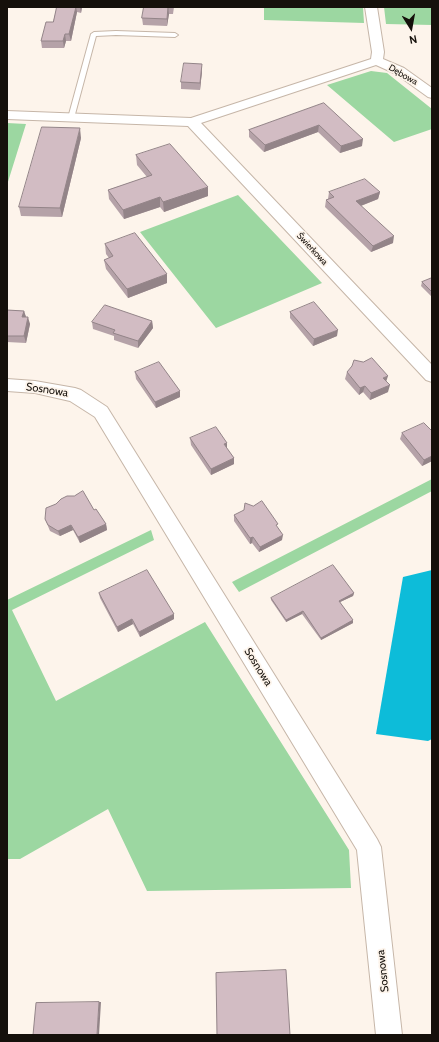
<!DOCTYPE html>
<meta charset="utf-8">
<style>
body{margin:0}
#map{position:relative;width:439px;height:1042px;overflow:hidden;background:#fdf4eb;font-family:Cabin,sans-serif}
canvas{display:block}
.frame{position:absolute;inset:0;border:8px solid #15100b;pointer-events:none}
.north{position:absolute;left:391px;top:8px;width:40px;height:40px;-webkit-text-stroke:3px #fdf4eb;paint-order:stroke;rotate:169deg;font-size:11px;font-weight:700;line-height:16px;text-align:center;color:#15100b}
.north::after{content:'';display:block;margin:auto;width:14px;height:18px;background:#15100b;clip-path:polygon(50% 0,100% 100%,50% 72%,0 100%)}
</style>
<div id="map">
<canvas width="439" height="1042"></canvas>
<div class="frame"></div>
<div class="north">N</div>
</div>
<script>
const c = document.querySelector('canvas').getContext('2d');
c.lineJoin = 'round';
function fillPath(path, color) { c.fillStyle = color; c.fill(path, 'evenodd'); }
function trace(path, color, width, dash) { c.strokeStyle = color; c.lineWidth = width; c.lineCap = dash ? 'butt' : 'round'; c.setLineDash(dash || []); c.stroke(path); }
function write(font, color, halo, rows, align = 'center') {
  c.font = font + ' Cabin,sans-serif'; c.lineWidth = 3.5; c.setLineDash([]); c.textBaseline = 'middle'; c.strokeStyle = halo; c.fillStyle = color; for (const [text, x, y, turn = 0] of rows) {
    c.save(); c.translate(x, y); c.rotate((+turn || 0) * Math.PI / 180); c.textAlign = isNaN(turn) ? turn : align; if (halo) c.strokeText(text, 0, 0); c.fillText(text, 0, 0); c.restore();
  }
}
fillPath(new Path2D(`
 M264 7H363L364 23 264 20Z
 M384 7H432V25L386 24Z
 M371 71 387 73 432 109V129L394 142 327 85Z
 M7 123 26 124 7 185Z
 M238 195 322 283 216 328 140 232Z
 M432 479V491L239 592 232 582Z
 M151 530 154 540 12 610 56 701 205 622 349 850 351 888 147 891 108 809 20 859H7V600Z`), '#9cd7a1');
fillPath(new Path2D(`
 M432 570V739L428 741 376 734 403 577Z`), '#0dbcd9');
const service = new Path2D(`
 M116 31 175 33 178 35 175 37 116 35 96 36 74 118 69 119 68 118 91 34 94 32Z`);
const minor = new Path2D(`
 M365 7H377L384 52 383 59 404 68 432 88V98L428 97 396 74 376 65 201 123 432 365V382L426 380 188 126 7 119V111L191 118 371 59 372 52Z
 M7 379 35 381 75 388 81 390 107 407 377 839 381 847 402 1035H376L357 850 95 417 70 401 35 393 7 391Z`);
trace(service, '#c6b6a8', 2);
trace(minor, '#c6b6a8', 2);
fillPath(service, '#fff');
fillPath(minor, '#fff');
fillPath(new Path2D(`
 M57 7H82L81 13 77 12 71 41H66L64 48H42L41 41 53 22Z
 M144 7H174L173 14H169L167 26 143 25 142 18Z
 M202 71 200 90 181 89V82Z
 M324 103 362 146 340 153 318 132 264 152 249 137V130Z
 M81 138 62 217 21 216 19 207Z
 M136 155 208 196 164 212 160 207 124 219 109 199 108 190 147 177 137 165Z
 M329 192H380L378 199 361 206 393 243 371 252 325 207 326 200 328 199Z
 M105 244 167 283 128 298 106 269 104 260 109 258 106 254Z
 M432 278V297L421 286 422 282Z
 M7 310 24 311 26 317 30 324 26 343 7 342Z
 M290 312 337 336 313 346 290 318Z
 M152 321 153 328 138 348 114 340V336L93 329 92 322Z
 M135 372 180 397 156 408 136 379Z
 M347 372 386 381 388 392 370 400 363 392 359 395 345 379Z
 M432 431V461L422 466 400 439 402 433Z
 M190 438 227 449 234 458V464L211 475 191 445Z
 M94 510 106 524 107 530 80 543 73 530 60 536 50 531 45 519Z
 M234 515 278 528 282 540 259 552 252 543 250 544 234 521Z
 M99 593 174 619 140 637 133 624 118 632 100 598Z
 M354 593 353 596 340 602 353 623 321 640 302 614 286 622 271 600V598Z`), '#b5a2a8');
fillPath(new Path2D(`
 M76 7 77 12 71 41 69 34Z
 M80 7H82L81 13Z
 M168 7 169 14 167 26V19Z
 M65 34 66 41 64 48 63 41Z
 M202 64V71L200 90V83Z
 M319 125 318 132 264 152 265 145Z
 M80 128 81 138 62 217 60 208Z
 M363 139 362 146 340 153 341 146Z
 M208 187V196L164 212 163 202Z
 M380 192 378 199 355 208 356 201Z
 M160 197V207L124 219 123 210Z
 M394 236 393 243 371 252 373 246Z
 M167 274V283L128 298 127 289Z
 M24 311 26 317H22Z
 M28 317 30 324 26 343 24 336Z
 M152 321 153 328 138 348V341Z
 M338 330 337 336 313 346 314 339Z
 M388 376 386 382 383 378Z
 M390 385 388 392 370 400 371 393Z
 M365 386 363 392 359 395 360 388Z
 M180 391V397L156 408 155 402Z
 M227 443V449L224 444Z
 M432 456V461L422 466 424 460Z
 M234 458V464L211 475V469Z
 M106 524 107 530 80 543 78 537Z
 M71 525 73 530 60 536 58 531Z
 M283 535 282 540 259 552 260 547Z
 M253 537 252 543 250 544V538Z
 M354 593 353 596 338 603 339 601Z
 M303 611 302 614 286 622V620Z
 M174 614V619L140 637 139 632Z
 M132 619 133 624 118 632 117 627Z
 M353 620V623L321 640V638Z
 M99 1002H101L99 1035H97Z`), '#938488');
const building = new Path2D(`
 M57 7H76L69 34H65L63 41H41L46 22H53Z
 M144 7H172H168L167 19 142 18Z
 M184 63 202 64 200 83 181 82Z
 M324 103 363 139 341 146 319 125 265 145 249 130Z
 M42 127 80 128 60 208 19 207Z
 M170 144 208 187 163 202 160 197 123 210 108 190 152 175 136 155Z
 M365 179 380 192 356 201 394 236 373 246 326 200 334 197 329 192Z
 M135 233 167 274 127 289 104 260 113 256 105 244Z
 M432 278V292L422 282Z
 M314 302 338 330 314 339 290 312Z
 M105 305 152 321 138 341 113 333 115 330 92 322Z
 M7 310 24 311 22 317H28L24 336H7Z
 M372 358 388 376 383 378 390 385 371 393 365 386 360 388 347 372 352 366 354 360 363 362Z
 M159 362 180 391 155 402 135 372Z
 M424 423 432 431V456L424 460 402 433Z
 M216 427 227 443 224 444 234 458 211 469 190 438Z
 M83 491 94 510 96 509 106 524 78 537 71 525 58 531 48 525 45 519 46 508 56 504 61 499 67 496H74Z
 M262 501 278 524 276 525 283 535 260 547 253 537 250 538 234 515 244 510 245 503 253 506Z
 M333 565 354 593 339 601 353 620 321 638 303 611 286 620 271 598Z
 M147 570 174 614 139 632 132 619 117 627 99 593Z
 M286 970 290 1035H217L216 973Z
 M99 1002 97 1035H33L36 1003Z`);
fillPath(building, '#d2bcc3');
trace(building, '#938488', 1);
write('9px', '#15100b', '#fdf4eb', [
 ["Dębowa",403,75,30],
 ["Świerkowa",312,249,47]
]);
write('11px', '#15100b', '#fdf4eb', [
 ["Sosnowa",47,390,9],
 ["Sosnowa",258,667,58],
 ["Sosnowa",383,971,-96]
]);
</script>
